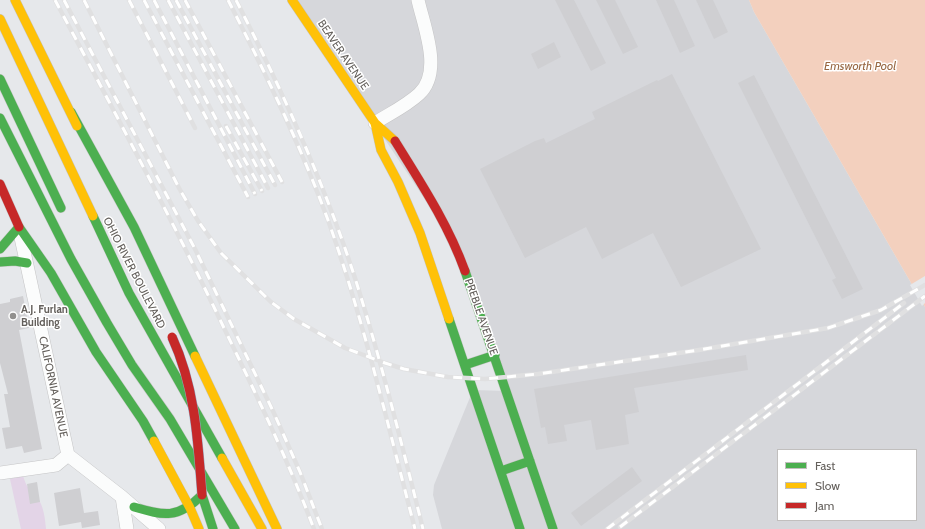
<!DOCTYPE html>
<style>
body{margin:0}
#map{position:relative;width:925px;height:529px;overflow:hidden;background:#e6e8eb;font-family:Cabin,sans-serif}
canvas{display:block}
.legend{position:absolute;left:777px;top:449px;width:140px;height:72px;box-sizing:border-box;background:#fff;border:1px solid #c1bfbe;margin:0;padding:5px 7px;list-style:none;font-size:12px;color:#64605c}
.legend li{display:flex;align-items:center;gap:8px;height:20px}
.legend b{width:20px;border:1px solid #c1bfbe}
</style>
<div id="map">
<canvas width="925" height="529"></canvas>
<ul class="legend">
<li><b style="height:5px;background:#4caf50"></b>Fast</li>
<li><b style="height:5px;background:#ffc107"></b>Slow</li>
<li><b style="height:5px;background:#c62828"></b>Jam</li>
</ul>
</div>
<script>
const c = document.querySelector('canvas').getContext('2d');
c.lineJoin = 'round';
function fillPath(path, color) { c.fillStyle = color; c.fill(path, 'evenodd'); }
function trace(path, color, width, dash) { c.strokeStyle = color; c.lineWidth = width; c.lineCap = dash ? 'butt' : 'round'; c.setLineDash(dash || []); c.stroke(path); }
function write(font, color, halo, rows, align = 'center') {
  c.font = font + ' Cabin,sans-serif'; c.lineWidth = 3; c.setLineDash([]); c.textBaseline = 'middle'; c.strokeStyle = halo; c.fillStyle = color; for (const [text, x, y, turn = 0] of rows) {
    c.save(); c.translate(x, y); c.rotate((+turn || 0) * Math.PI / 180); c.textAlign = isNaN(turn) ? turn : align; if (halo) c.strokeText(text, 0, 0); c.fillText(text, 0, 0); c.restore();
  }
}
fillPath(new Path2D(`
 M292 0H749L754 12 925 307V529H442L433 495 434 485 473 390 507 391 456 246ZM778 450H916V520H778Z`), '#d6d7db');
fillPath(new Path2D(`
 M23 476C28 491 29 487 37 497 44 506 45 519 46 529H21L10 479Z`), '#e3d4e7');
fillPath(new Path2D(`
 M749 0H925V307L754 12Z`), '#f3d0be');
fillPath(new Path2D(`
 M925 276V303L922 306 910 285Z`), '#e6e8eb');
fillPath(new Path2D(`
 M555 0H574L606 63 591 71Z
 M596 0H615L638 47 623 54Z
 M656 0H674L695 46 680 53Z
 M696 0H713L728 32 714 39Z
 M554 42 561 57 538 69 531 54Z
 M672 74 761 249 681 287 653 233 602 259 586 227 525 258 480 169 535 141 544 138 546 143 595 119 592 112 657 80 658 81Z
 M754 75 863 289 842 299 832 280 836 278 738 83Z
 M23 296 29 328 19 330 42 449 24 453 22 446 6 449 2 428 10 427 4 394H8L0 363V304L10 302V299Z
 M746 355 748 370 634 388 639 412 625 415 629 444 596 450 591 420 564 425 567 441 548 444 545 427 541 428 534 389Z
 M632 467 642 481 581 526 571 513Z
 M37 482 40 502 30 504 27 484Z
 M80 488 84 513 98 511 100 525 82 528 81 522 59 526 54 493Z`), '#cfcfd2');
const street = new Path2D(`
 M375 123C389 114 406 106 419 94 443 72 424 27 418 0
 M20 233 68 455 122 497 159 529
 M0 473 56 465 68 455
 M122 497 127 529`);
const fast = new Path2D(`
 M0 79 61 208
 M71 112 134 227 195 356
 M0 118 71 259 107 323 132 365 170 419 235 529
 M93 216 129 293 222 458
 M0 249 19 227 51 273 96 352 143 421 154 441
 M0 262 15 261 27 263
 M465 271 553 529
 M449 319 520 529
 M465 365 495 355
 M501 471 530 461
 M134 507C164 516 178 519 202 495L213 529`);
const slow = new Path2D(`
 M15 0 77 126
 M292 0 375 123 395 141
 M0 19 93 216
 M375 123 381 150 398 182 420 233 449 319
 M195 356 277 529
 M154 441 190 508 199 529
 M222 458 262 529`);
const jam = new Path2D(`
 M395 141C421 183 448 224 465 271
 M0 184 19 227`);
trace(street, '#c5c5c6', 14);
trace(fast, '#c4c5c4', 10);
trace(slow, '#c4c5c4', 10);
trace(jam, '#c4c5c4', 10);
trace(street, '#fbfcfc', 13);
trace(fast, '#4caf50', 9);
trace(slow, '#ffc107', 9);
trace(jam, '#c62828', 9);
const rail = new Path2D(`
 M55 0C113 109 171 217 224 328 256 394 288 460 314 529
 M64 0 195 249 273 411 300 472 322 529
 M84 0 179 188 198 221 221 253 271 302 294 319 345 348 385 363 404 369 448 377 485 379 538 374 699 350 828 328 881 310 925 285
 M129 0 195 128
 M144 0 248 197
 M154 0 255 194
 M168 0 268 188
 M176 0 275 185
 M185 0 282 182
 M228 0C265 72 300 144 328 220 364 321 388 426 415 529
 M236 0C282 90 324 182 355 278 381 360 402 445 423 529
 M226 126 262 191
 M620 527 925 296
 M607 529 904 303`);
trace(rail, '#e0e0e1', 4.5);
trace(rail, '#fff', 3, [9]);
const jamBridge = new Path2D(`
 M172 337C195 387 198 440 202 495`);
trace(jamBridge, '#96a7c0', 10, []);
trace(jamBridge, '#c62828', 9);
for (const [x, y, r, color] of [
 [13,316,4,"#92908e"]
]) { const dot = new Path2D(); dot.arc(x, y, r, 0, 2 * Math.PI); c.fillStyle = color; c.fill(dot); trace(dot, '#fff', 1.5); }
write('11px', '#64605c', '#fff', [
 ["BEAVER AVENUE",343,55,56],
 ["OHIO RIVER BOULEVARD",134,273,63],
 ["PREBLE AVENUE",481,317,71],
 ["CALIFORNIA AVENUE",53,387,78]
]);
write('bold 11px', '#64605c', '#fff', [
 ["A.J. Furlan",21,310],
 ["Building",21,323]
], 'left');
write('italic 12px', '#986742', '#fff', [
 ["Emsworth Pool",860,66]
]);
</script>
